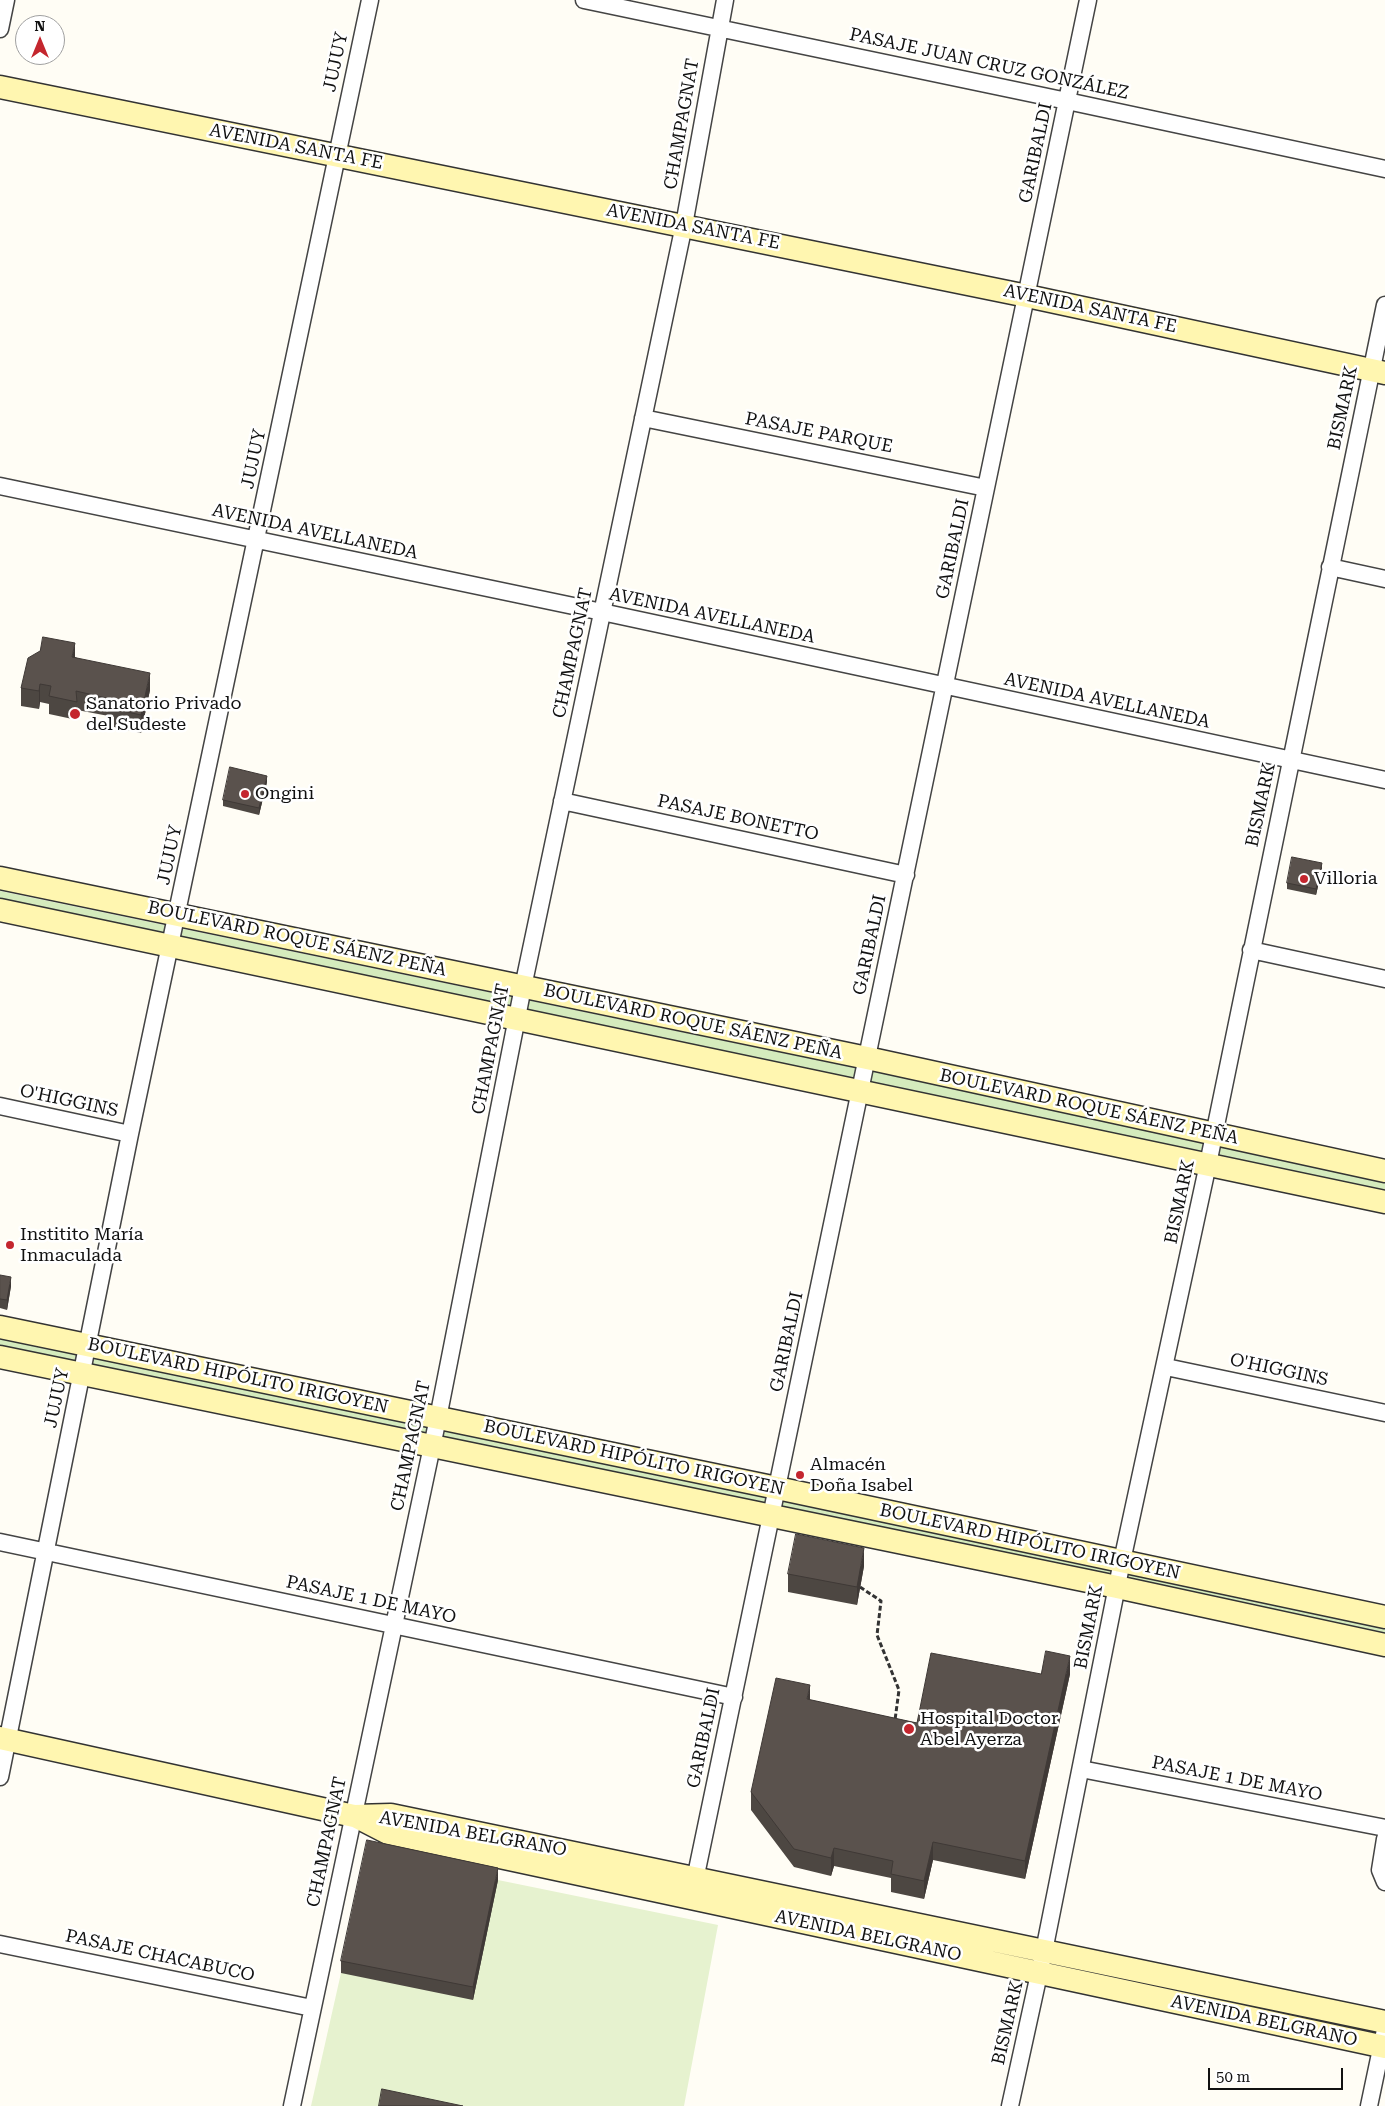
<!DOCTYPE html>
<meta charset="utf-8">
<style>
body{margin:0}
#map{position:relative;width:1385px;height:2106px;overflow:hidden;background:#fffdf5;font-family:"Roboto Serif",serif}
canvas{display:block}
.north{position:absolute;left:15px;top:15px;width:50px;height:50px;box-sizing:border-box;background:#fff;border:1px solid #a0a0a0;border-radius:50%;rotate:0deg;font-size:14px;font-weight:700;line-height:20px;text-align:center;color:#111}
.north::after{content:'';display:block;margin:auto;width:18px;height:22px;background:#c4262e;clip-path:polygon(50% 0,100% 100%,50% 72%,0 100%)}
.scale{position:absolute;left:1208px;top:2068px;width:135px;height:22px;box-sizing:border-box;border:2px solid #111;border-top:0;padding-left:6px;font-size:15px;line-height:18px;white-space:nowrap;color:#111;-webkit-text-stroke:4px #fff;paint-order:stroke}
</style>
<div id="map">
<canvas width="1385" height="2106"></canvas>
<div class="north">N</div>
<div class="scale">50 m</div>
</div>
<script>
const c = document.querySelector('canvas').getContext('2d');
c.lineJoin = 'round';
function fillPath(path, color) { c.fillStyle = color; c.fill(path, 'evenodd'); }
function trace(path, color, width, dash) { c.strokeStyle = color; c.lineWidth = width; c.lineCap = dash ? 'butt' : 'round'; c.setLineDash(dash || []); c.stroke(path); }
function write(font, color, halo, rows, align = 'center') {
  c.font = font + ' "Roboto Serif",serif'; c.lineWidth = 5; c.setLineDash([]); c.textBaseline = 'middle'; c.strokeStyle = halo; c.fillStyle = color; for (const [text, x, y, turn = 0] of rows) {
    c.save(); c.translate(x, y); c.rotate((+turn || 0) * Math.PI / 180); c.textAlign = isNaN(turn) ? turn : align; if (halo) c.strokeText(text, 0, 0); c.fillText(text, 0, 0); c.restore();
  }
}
fillPath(new Path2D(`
 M0 891 962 1090 1385 1179V1193L0 902Z
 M0 1327 1385 1617V1645L0 1357Z`), '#d5ebbd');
fillPath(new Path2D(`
 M498 1880 718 1925 684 2106H311L341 1973Z`), '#e6f2cf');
const street = new Path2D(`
 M584 0 1067 101 1385 169
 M0 29 6 0
 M643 418 986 488
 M0 486 602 612 1385 780
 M1330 567 1385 579
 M562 801 906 875
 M1251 950 1385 979
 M0 1106 130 1134
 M1166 1367 1385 1413
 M0 1542 734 1697
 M1081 1769 1385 1828
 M0 1777 130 1134 370 0
 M1385 1839 1380 1870 1385 1882
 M693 1889 1088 0
 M0 1944 312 2008
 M292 2106 438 1418 523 987 684 225 725 0
 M1010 2106 1044 1951 1122 1561 1208 1164 1385 305
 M1369 2106 1385 2030`);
const secondary = new Path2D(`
 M0 87 1027 296 1385 373
 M0 878 867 1058 1385 1171
 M0 910 1385 1202
 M0 1327 777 1488 1385 1617
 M0 1357 1117 1587 1385 1645
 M0 1738 354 1816 391 1815 1385 2022
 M357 1817 388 1833 1385 2047`);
trace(street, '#444', 19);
trace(secondary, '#333', 25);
trace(new Path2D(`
 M860 1587 881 1601 877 1635 899 1690 895 1720`), '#333', 3, [5, 2.5]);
trace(street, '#fff', 16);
trace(secondary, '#fff6b0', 22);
fillPath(new Path2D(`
 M40 651 75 657 150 690 141 733 114 727V717L77 710V720L49 714V704L40 702 39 709 21 706V688Z
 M267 782 259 815 223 806V800Z
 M1322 869 1316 895 1287 889V883Z
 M0 1275 11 1286 7 1310 0 1308Z
 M864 1566 857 1605 788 1592V1574Z
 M1041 1674H1070L1025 1879 933 1860 924 1899 891 1892V1878L834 1866 831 1876 794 1867 751 1810V1792L810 1700 917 1723Z
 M498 1880 473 2000 341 1973V1961Z`), '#4d4742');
fillPath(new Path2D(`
 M75 643V661L72 657Z
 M150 673V690L141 733V715Z
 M40 684V702L39 709V691Z
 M267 776V782L259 815V808Z
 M1322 863V869L1316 895V889Z
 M11 1277V1286L7 1310V1300Z
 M864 1548V1566L857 1605V1587Z
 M1070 1656V1674L1025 1879V1861Z
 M810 1685V1703L807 1699Z
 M933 1842V1860L924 1899V1881Z
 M834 1848V1866L831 1876V1858Z
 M498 1868V1880L473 2000V1987Z`), '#3f3936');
const building = new Path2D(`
 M43 637 75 643 72 657 150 673 141 715 114 709 115 700 76 691 77 702 49 696 51 686 40 684 39 691 21 688 28 658 40 651Z
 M230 767 267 776 259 808 223 800Z
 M1292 857 1322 863 1316 889 1287 883Z
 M0 1275 11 1277 7 1300 0 1299Z
 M796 1534 864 1548 857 1587 788 1574Z
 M1046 1651 1070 1656 1025 1861 933 1842 924 1881 891 1874 893 1861 834 1848 831 1858 794 1849 751 1792 776 1678 810 1685 807 1699 917 1723 931 1653 1041 1674Z
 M367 1840 498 1868 473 1987 341 1961Z
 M382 2089 463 2106H379Z`);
fillPath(building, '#5a524d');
trace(building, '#3f3936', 1);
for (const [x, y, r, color] of [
 [75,714,6,"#c4262e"],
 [245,794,5,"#c4262e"],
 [1304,879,5,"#c4262e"],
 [10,1245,5,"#c4262e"],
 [800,1475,5,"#c4262e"],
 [909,1729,6,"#c4262e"]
]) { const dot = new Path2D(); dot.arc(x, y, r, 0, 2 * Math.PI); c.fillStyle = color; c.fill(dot); trace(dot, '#fff', 2); }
write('18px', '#111', '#fff', [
 ["JUJUY",336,62,-78],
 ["PASAJE JUAN CRUZ GONZÁLEZ",989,64,12],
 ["CHAMPAGNAT",682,124,-80],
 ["AVENIDA SANTA FE",296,147,11],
 ["GARIBALDI",1036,153,-78],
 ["AVENIDA SANTA FE",693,227,11],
 ["AVENIDA SANTA FE",1090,309,12],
 ["BISMARK",1343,408,-78],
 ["PASAJE PARQUE",819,433,11],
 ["JUJUY",254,459,-78],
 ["AVENIDA AVELLANEDA",315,532,12],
 ["GARIBALDI",953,549,-78],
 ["AVENIDA AVELLANEDA",712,616,12],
 ["CHAMPAGNAT",573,653,-78],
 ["AVENIDA AVELLANEDA",1107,701,12],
 ["BISMARK",1261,805,-78],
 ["PASAJE BONETTO",738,818,12],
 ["JUJUY",170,855,-78],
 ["BOULEVARD ROQUE SÁENZ PEÑA",297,939,12],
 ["GARIBALDI",870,945,-78],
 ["BOULEVARD ROQUE SÁENZ PEÑA",693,1022,12],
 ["CHAMPAGNAT",491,1049,-79],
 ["O'HIGGINS",69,1101,12],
 ["BOULEVARD ROQUE SÁENZ PEÑA",1089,1107,12],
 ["BISMARK",1180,1202,-78],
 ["GARIBALDI",787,1342,-78],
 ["O'HIGGINS",1279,1370,12],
 ["BOULEVARD HIPÓLITO IRIGOYEN",238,1376,12],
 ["JUJUY",57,1398,-78],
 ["CHAMPAGNAT",411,1446,-78],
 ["BOULEVARD HIPÓLITO IRIGOYEN",634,1458,12],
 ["BOULEVARD HIPÓLITO IRIGOYEN",1030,1542,12],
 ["PASAJE 1 DE MAYO",371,1600,12],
 ["BISMARK",1089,1627,-79],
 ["GARIBALDI",704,1738,-78],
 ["PASAJE 1 DE MAYO",1237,1779,11],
 ["AVENIDA BELGRANO",473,1834,10],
 ["CHAMPAGNAT",327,1842,-78],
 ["AVENIDA BELGRANO",868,1936,12],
 ["PASAJE CHACABUCO",160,1956,12],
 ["AVENIDA BELGRANO",1264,2021,12],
 ["BISMARK",1008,2023,-77]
]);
write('18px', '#111', '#fff', [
 ["Sanatorio Privado",86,704],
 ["del Sudeste",86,725],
 ["Ongini",255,794],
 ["Villoria",1314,879],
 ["Institito María",20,1235],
 ["Inmaculada",20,1256],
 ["Almacén",810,1465],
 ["Doña Isabel",810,1486],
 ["Hospital Doctor",920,1719],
 ["Abel Ayerza",920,1740]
], 'left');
</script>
